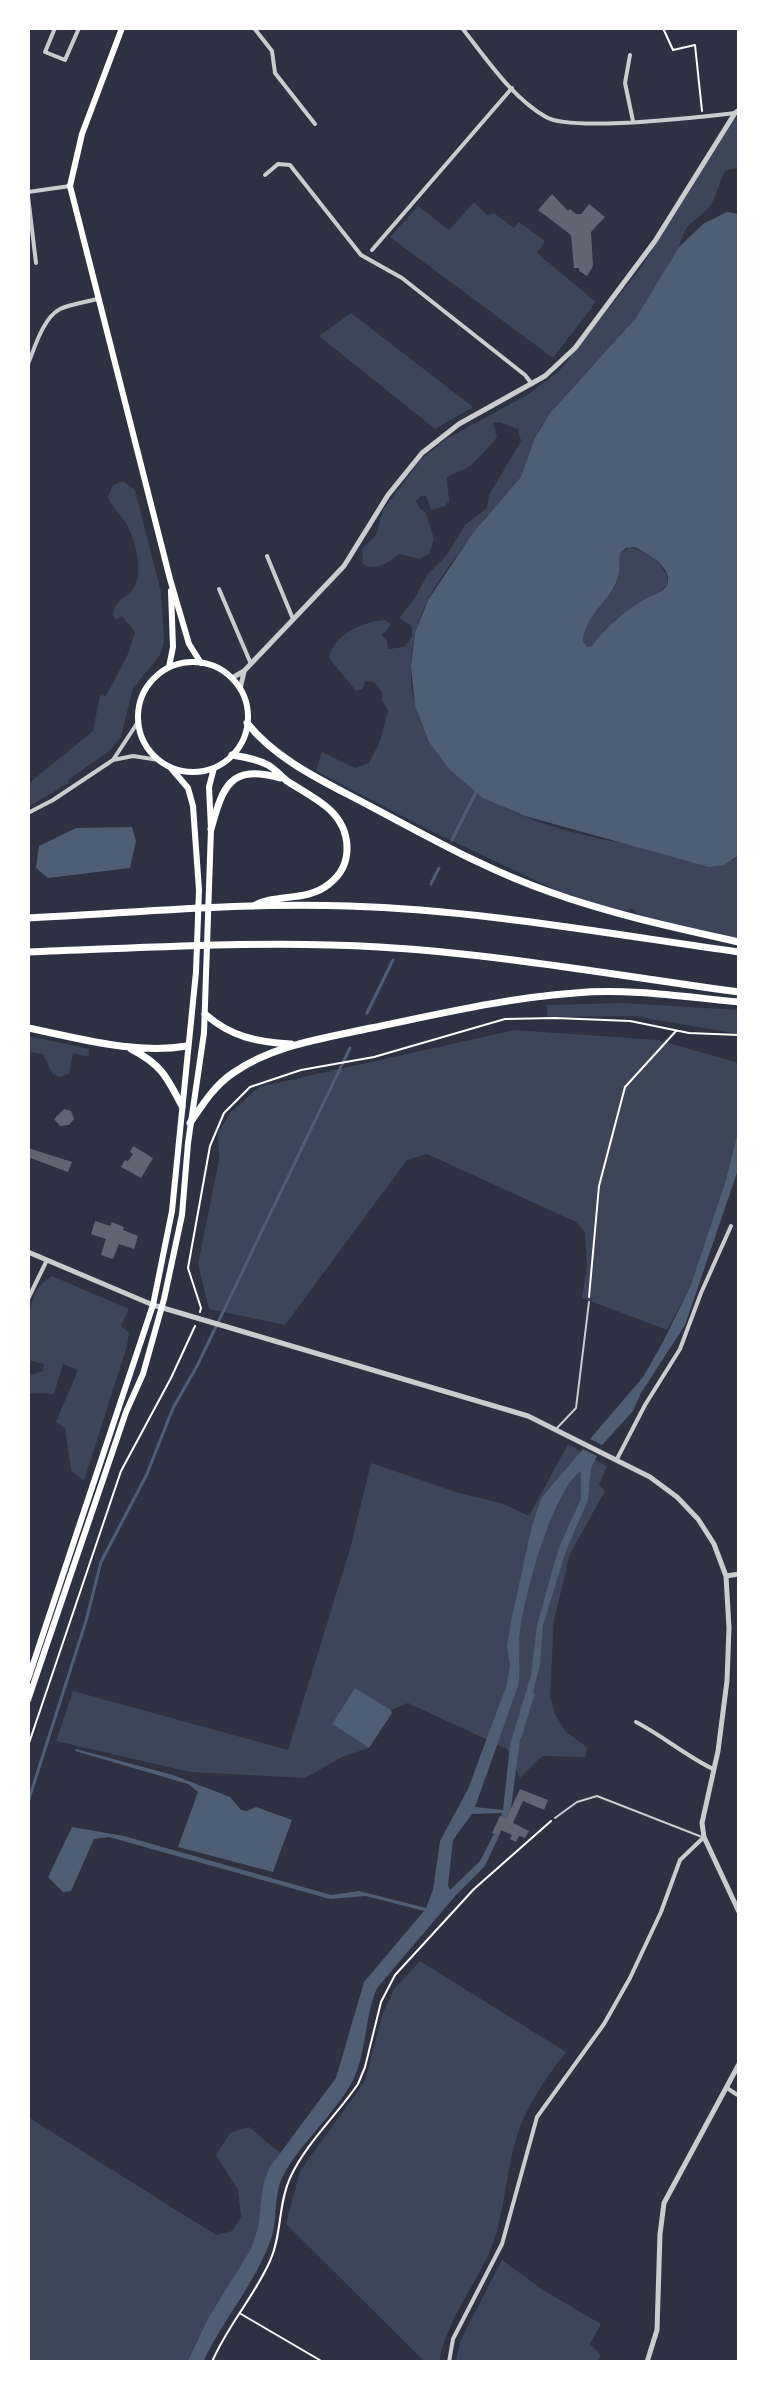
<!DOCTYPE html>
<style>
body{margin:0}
#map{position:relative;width:767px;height:2390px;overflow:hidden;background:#2d3142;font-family:Cabin,sans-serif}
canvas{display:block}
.frame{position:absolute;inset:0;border:30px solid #fff;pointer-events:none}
</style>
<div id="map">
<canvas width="767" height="2390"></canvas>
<div class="frame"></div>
</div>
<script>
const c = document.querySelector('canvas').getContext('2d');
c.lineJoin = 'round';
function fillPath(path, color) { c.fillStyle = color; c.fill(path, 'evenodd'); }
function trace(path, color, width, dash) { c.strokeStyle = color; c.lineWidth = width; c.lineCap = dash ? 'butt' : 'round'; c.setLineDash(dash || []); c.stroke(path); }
fillPath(new Path2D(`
 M739 115V168L726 170C719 180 718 192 712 203 706 214 693 219 686 229 682 235 681 244 677 251 664 273 651 297 636 318 608 355 571 384 544 422 532 440 532 464 521 477 489 520 447 559 424 608 410 639 407 676 416 708 451 834 627 843 734 860L739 855V942L642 919 632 908 622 913 556 890 423 827 316 771 322 752 355 768 369 763 380 741 388 710 382 701V692L374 682 366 681 362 689 356 691 329 658C333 634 364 621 386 620L391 625 382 635 387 641 388 649 404 647 412 637V626L399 618 415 598 427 575 446 556 465 525 487 508 489 495 521 441 518 429 499 422 493 423 497 437C494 442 475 462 470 466 463 472 454 471 447 478L449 501 445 506 431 510 426 496H421L416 501 419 508 426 513 434 539 429 554 420 559 399 554C390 562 374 572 363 564L362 549 376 535 383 510 421 459 446 439 527 395 559 371 640 269 732 121Z
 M474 202 487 215 494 213 514 228 519 222 545 241 537 253 596 302 553 358 390 237 418 206 449 230Z
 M351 313 473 407 435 429 319 336Z
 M123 481 135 490 161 592 164 640 161 654 133 688 121 737 109 751 68 780 69 783 28 807V784L93 731 100 695 106 696 127 656 135 632 122 616 116 620 113 615C114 599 128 598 135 586 144 570 134 537 126 523 120 514 112 507 108 497L113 485Z
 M630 547C646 551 668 565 668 584L657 594 617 618 593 646 587 647 583 644C583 617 603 606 615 586 621 576 619 564 620 553Z
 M623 1003 739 1010V1034L633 1016 547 1017V1005Z
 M515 1030 658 1040 739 1063V1128L725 1183 690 1287 667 1330 582 1298 587 1268 585 1232 576 1222 427 1154 407 1160 285 1325 209 1309 198 1264 219 1160 218 1133 231 1112 259 1087Z
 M28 1036 89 1049V1057L73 1053 69 1074 60 1077 53 1075 43 1054 28 1052Z
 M52 1276 129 1309 121 1326 129 1333 127 1346 84 1481 71 1470 65 1428 56 1422 78 1370 63 1364 54 1394 28 1393V1376L43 1371 44 1364 28 1360C28 1331 23 1293 52 1276Z
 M568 1444 607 1466 599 1485 605 1491 570 1554 554 1620 550 1696 555 1714 566 1732 587 1747 586 1757 542 1756 520 1778 507 1749 408 1703 391 1710 355 1688 332 1724 369 1748 342 1757 305 1778 190 1772 56 1741 73 1691 288 1750 350 1549 371 1463 459 1493 504 1504 529 1516Z
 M420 1961 566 2052C545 2079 524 2109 515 2143 506 2174 503 2222 490 2251 473 2289 447 2320 439 2362H425L286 2224 300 2171 365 2081 383 2013 394 1989Z
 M28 2117 216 2235 232 2231 241 2217 238 2190 216 2155 230 2133 249 2127 280 2153C261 2176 265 2202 258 2230 245 2275 206 2316 187 2362H28Z
 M502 2260 543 2290 601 2324 590 2344 601 2355 597 2362H456L460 2341Z`), '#3c4559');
fillPath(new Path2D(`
 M727 212 739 214V855L724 865 709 867 525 816 483 798 449 769 429 742 415 706 411 666 415 633 428 600 473 533 521 477 534 440 550 413 636 318 679 247 703 224ZM634 547C645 552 671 566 668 582 667 590 656 594 649 597 626 609 607 626 592 646L587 647 583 642C585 616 604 606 615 585 621 575 619 564 620 553L626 548Z
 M132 827 136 841 130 868 48 878 36 868 39 846 76 828Z
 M739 1128V1167L685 1325 641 1393 633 1411 602 1445 590 1439 643 1377 663 1342 690 1287 725 1183Z
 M583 1449 597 1456 591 1468 588 1500 566 1551 543 1625 540 1666 520 1739 511 1808 506 1819 501 1817 502 1813 472 1814 453 1840 448 1885 450 1890 480 1861 494 1834 499 1836 485 1866 456 1895 377 1988C365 2015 367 2048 355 2076 340 2109 302 2141 284 2174 273 2194 278 2219 271 2239 256 2282 223 2320 203 2362H187L209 2317 251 2249 258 2228 263 2186 269 2168 336 2078 364 1982 424 1911 366 1896 330 1899 109 1837 94 1839 71 1891 63 1892 48 1877 72 1827 124 1836 331 1895 359 1891 426 1908 433 1890 440 1841 468 1789 506 1687 510 1666 507 1646 512 1617 532 1525 542 1497ZM581 1471V1499L559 1547 537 1625 531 1675 510 1745 503 1810 475 1807 518 1686C521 1671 518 1658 519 1643 520 1607 552 1490 581 1471Z
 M355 1688 391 1710 392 1713 369 1748 332 1724Z
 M76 1749 173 1775 230 1797 241 1810 247 1811 256 1807 292 1820 273 1872 178 1847 198 1792 188 1784 75 1751Z`), '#4f5d75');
trace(new Path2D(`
 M452 840 477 790
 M431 884 439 868
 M367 1013 393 960
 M520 1737 533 1694
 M28 1802 86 1621 101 1562 147 1474 173 1408 197 1366 350 1048`), '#4f5d75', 3);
fillPath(new Path2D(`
 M552 194 568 211 570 209 576 214H581L589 204 605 217 591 232 593 266 587 276 579 271V268H574L571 235 538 210Z
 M64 1109 71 1111 74 1119 69 1125 60 1126 54 1119Z
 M133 1146 153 1158 141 1178 121 1167 125 1160 128 1161 133 1154 130 1152Z
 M28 1148 72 1162 68 1172 28 1157Z
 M95 1221 110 1226 112 1222 124 1227 123 1230 138 1236 134 1249 119 1244 113 1259 101 1255 106 1239 91 1234Z
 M520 1789 548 1800 544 1810 523 1801 513 1823 529 1831 525 1838 519 1836 516 1842 510 1839 512 1835 501 1830 499 1836 492 1833 500 1816 506 1819Z`), '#626471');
trace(new Path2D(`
 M663 28 673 50 695 45 702 111
 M589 1297 599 1186 625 1087 676 1031
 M200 1312 201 1308 188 1268 210 1146 224 1113 250 1087 301 1070 374 1057 505 1019 555 1018 630 1021 689 1033 739 1035
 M28 1746 121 1471 171 1378 195 1326
 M241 2314 323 2362
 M212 2362C227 2326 254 2297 270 2261 282 2235 278 2204 290 2178 306 2143 337 2115 358 2084L365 2067 381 2002 395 1975 474 1889 551 1821`), '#fff', 2);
trace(new Path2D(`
 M557 1428 576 1408 589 1302
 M555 1818 577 1802 597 1796 702 1837`), '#caccd0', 2);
trace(new Path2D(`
 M55 28 45 52 65 60 79 28
 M254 28 272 51 275 73 315 124
 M462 28C486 58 512 98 546 117 571 132 700 117 735 113
 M630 55 625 83 633 121
 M265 175 278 164 290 165 361 255 402 278 525 375 532 384
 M28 192 70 186
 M28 196 36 263
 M372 250 512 88
 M28 364C35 347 43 318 60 309 71 304 86 302 97 299
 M267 556 293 619
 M219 589 251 664
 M113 760 133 756 159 760
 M28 813 53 800 113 760 138 722
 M28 1299 47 1260
 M617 1459 645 1405 680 1349 701 1293 731 1226
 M636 1722C663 1736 686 1756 713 1769
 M727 2088 739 2096
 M449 2362 453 2339 502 2244 537 2117 604 2024 630 1978 661 1912 680 1860 704 1837`), '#caccd0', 4);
trace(new Path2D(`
 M232 678 244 671 344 566 388 495 422 453 459 424 545 376 575 348 655 241 735 113 739 110
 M240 689 244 672
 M28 1252 153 1305 528 1416 650 1477 677 1497 698 1519 714 1544 726 1576 729 1628 727 1681 718 1751 702 1823 704 1837 739 1912
 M726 1576 739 1574
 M647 2362 657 2330 660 2234 664 2203 739 2064`), '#caccd0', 5);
trace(new Path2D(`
 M122 28 82 134 70 186 170 579 189 644 201 663
 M138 717a55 55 0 1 1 110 0a55 55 0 1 1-110 0Z
 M169 667 173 647 171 591
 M28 1679 153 1305 172 1211 196 972 199 890 193 806 188 788 170 767
 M28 1700 126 1412 143 1374 164 1299 182 1215 188 1143 204 1033 211 829 209 787 214 768`), '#fff', 6);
trace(new Path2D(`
 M247 723C277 761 327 783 368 805 427 836 486 870 550 892 611 914 676 928 739 942
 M232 755C245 757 257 759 268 765 275 769 281 776 287 781 301 790 317 798 329 809 351 829 355 864 329 884 307 902 277 893 253 906
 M211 829C223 786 230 764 280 778
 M28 918C134 913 242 902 349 906 479 910 610 934 739 952
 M28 952C145 948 262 940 379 947 499 954 620 976 739 992
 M205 1014C231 1037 257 1042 291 1044
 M28 1028C79 1038 135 1055 187 1046
 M131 1049C161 1064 167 1077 182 1106
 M190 1123C203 1104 214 1086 233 1073 273 1045 325 1038 371 1028 439 1014 506 998 575 993 629 988 685 997 739 1002`), '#fff', 7);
</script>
